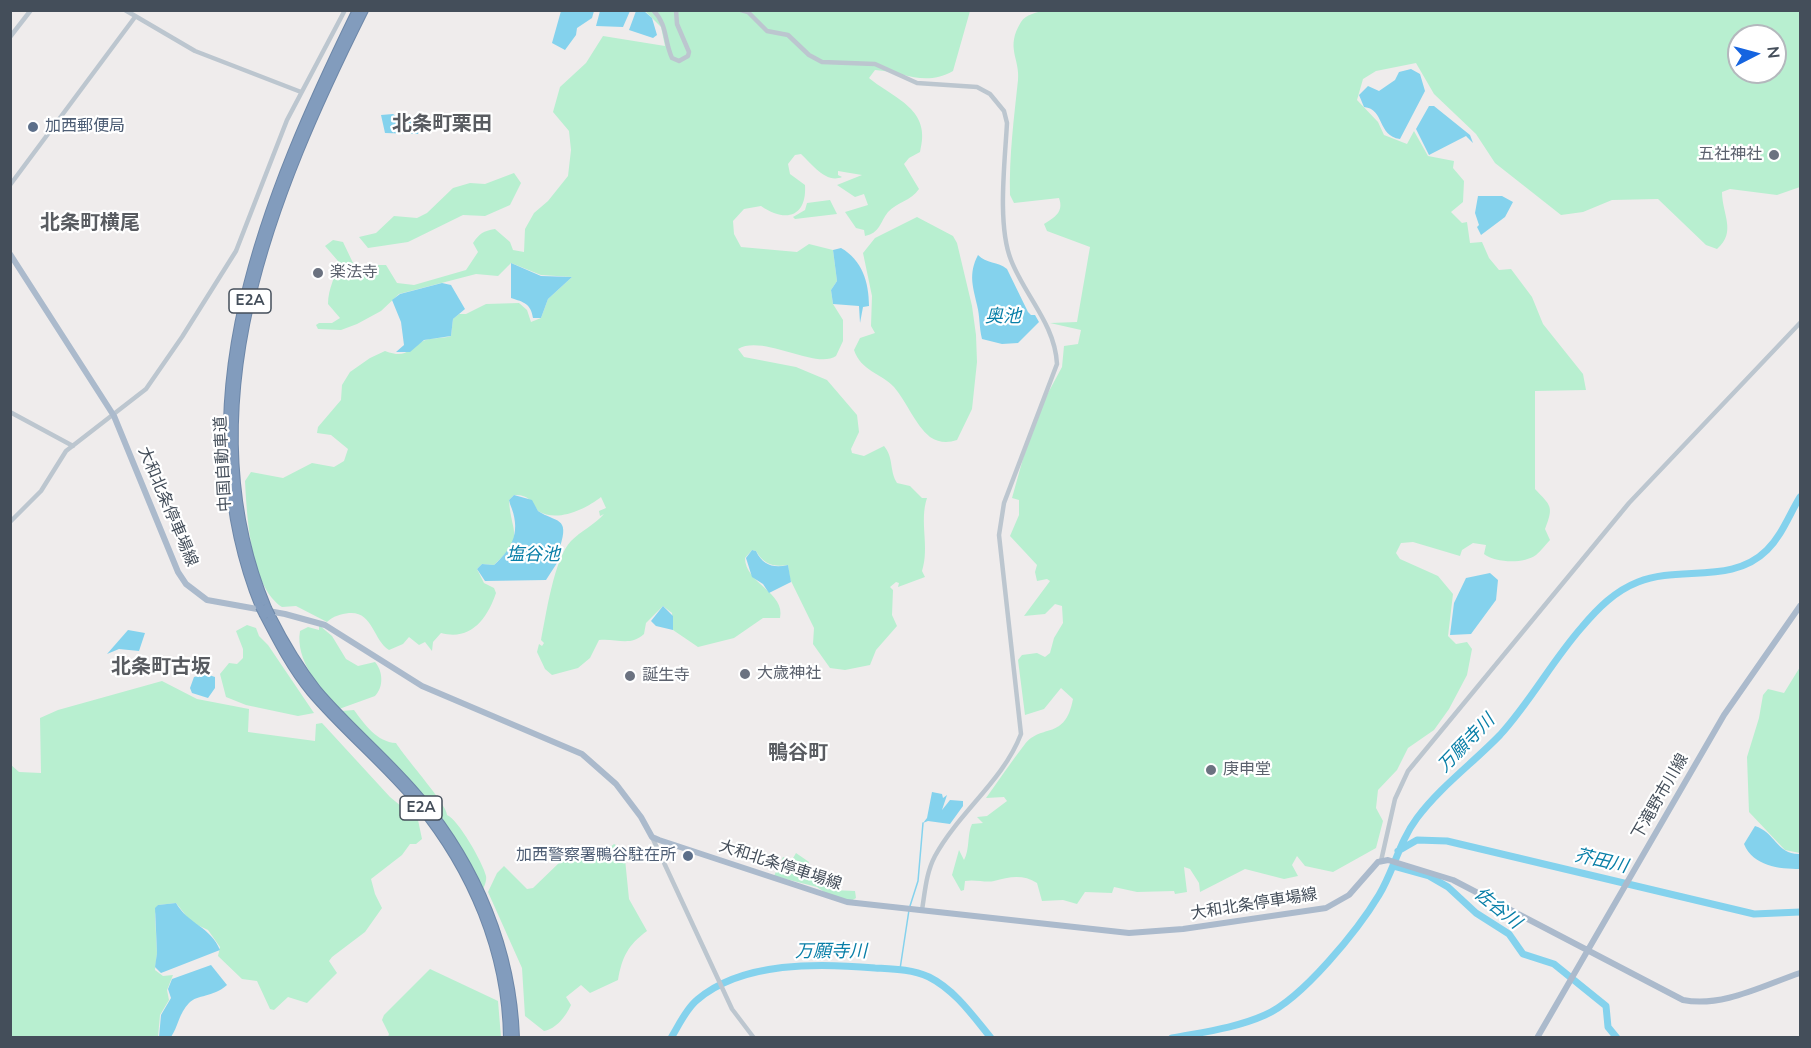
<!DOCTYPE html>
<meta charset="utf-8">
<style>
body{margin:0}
#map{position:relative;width:1811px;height:1048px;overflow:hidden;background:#efecec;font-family:"Nunito Sans",sans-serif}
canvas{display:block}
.frame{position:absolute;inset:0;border:12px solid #444e5a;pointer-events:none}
.north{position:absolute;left:1727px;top:24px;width:60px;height:60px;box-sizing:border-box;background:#fff;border:2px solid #b4b8bd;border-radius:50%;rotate:84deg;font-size:16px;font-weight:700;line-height:24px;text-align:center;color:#444e5a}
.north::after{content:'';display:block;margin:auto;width:21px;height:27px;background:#1564e0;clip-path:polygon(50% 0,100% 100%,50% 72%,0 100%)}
</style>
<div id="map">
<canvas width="1811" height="1048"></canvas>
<div class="frame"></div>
<div class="north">N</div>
</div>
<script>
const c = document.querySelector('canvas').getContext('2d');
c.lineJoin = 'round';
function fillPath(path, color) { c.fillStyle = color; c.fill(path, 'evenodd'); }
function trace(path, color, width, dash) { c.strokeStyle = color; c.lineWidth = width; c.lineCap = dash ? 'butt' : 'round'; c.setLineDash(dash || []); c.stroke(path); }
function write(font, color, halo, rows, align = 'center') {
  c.font = font + ' "Nunito Sans","Noto Sans JP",sans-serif'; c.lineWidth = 4.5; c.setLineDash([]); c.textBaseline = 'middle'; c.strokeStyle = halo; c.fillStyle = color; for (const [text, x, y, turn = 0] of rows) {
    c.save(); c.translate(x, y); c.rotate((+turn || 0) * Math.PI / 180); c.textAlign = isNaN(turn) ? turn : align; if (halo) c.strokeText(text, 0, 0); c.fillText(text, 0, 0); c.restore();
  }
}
fillPath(new Path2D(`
 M1045 10 1800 11V187L1777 195 1730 189 1722 192C1722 214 1737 232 1717 249L1706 245 1658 199 1612 200 1583 212 1561 215 1495 163 1476 134 1434 94 1416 63 1376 71 1363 79 1357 100 1378 122 1384 135 1407 144 1414 131 1428 156 1454 161 1453 168 1464 181 1463 202 1451 212 1462 223 1467 222 1470 243 1482 242 1489 258 1499 270 1511 269 1532 297 1543 324 1583 374 1586 390 1535 391V489C1551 506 1554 506 1545 529L1550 540C1546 544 1541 551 1536 555 1524 564 1496 563 1484 554L1486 545 1473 543 1462 550 1460 556 1413 542 1401 543 1396 553 1400 559 1438 576 1453 594 1448 636 1456 644 1467 642 1472 649 1467 675 1449 709 1434 730 1408 748 1397 770 1378 790 1376 808 1383 821 1376 848 1333 872 1305 866 1297 856 1292 865 1298 876 1284 879 1245 869 1200 892 1199 883 1190 869 1184 867 1187 892 1175 894 1174 891 1137 892 1114 887 1112 893 1085 892 1077 904 1063 900 1042 901 1037 883C1023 874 1009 877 994 881 986 883 975 879 965 881L964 890 961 891 952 875 959 850 964 860C970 849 967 834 972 824L983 823 977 817 987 816 1007 801 1004 797 986 798C999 780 1011 762 1025 744 1042 723 1065 741 1073 699L1061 688 1044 709 1025 715 1018 660 1022 655 1037 653 1045 657 1050 653 1054 638 1063 623 1062 606 1055 604 1045 614 1024 616 1050 581 1047 579 1037 581 1035 572 1037 565 1010 536 1019 515V500L1012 498 1034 419 1062 367 1064 346 1078 344 1081 330 1050 323 1077 322 1090 247 1047 231 1044 224C1055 217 1064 212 1059 198L1014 203 1010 195C1009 156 1014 118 1018 80 1020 58 1005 48 1021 22 1026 14 1036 13 1045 10ZM1739 36H1775V72H1739Z
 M645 11H970L953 71C924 87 905 72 875 70L869 78C896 100 932 109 920 152L909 158 904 164 919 189C911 201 897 202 888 212 880 222 880 233 865 236L864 230 856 228 845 212 868 205 864 194 855 197 837 185 862 175 838 171V175L842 177C826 184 812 164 801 154L795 155 788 164 790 174 805 185C807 217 786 223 761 206L744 209 733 221 734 234 741 247 797 252 809 244 833 250 837 281 831 290 833 304 843 320V341L836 356C816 370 763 334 738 349L744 357 796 367 827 380 857 415 859 432 851 449 852 453 864 456 884 446C894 458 889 470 897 483L910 486 922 498H927C919 522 930 547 922 571L925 577 898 587 899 583 896 582 890 587 893 590 892 615 897 626 876 650 870 665 845 670 830 668 813 644 814 628 790 579 788 565C774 567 764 565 756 551L752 550 745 558C745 583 786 593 780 618H763L734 638 698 647 673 630 672 613 663 606 646 623 644 634C630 647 616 638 599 640L590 658 578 668 552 675 545 669 537 652 539 644 542 646 544 643 541 640C546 616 554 558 571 541 581 531 594 525 604 514L600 516 599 511 606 508 601 497C586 509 557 523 538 511 532 501 527 494 514 495L509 500C511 534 526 536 494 565L482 564 477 569 484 583 494 588 496 593C487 619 471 641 441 633L433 642 432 651 425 642 419 645 409 637 403 644 389 650C373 640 373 611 349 613 341 614 333 616 327 622L296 606 282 607C250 586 247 516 245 481L251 472 283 478 312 463 334 467 344 461 348 449 331 435 317 433 318 427 341 400 342 385 350 372 370 358 385 351C407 359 406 350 423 341 431 337 442 339 451 336L453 319 459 314H466L486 304 519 303 527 310 531 322 541 318 548 299 572 277 541 275 511 263 498 276 476 274 399 294 381 311 357 324 341 330 318 329 316 325 319 323H332L340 318 328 304C328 288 336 277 338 261L325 246 333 240 343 242 354 265H386L397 283 414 285 466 270 478 252 473 243C480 233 483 231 495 229L510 242 513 250 524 252 525 229 534 213 548 201 568 176 571 150 569 131 553 112 560 87 586 63 603 36 665 46 661 27Z
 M514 173 521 183 510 205 485 216 463 215 408 242 368 248 359 237 376 233 394 216 417 218 427 213 453 188 470 183 485 184Z
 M830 200 837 214 795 219 793 217 805 210 807 203Z
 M917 217 953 236 957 243 972 306 976 335 977 362 972 409 957 440C948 443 939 443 930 437 915 425 907 402 894 387 881 373 861 371 854 350L860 338 875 333 871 326 872 296 863 253 875 238Z
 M247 625 256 628 259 636 268 645 314 713 298 716 246 705 226 697 220 674 229 663 237 664 243 658V649L236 631Z
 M319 625 332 636 346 659 358 666 375 662C383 671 384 687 375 696L339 709C320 689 295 660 300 631L308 627 319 630Z
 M1800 667V853L1785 850 1749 812 1747 757 1759 718 1763 695 1768 689 1784 693Z
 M162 681 197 699 249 709 248 732 315 741 316 724 322 723 390 797 418 820 422 839 416 844H410L402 855 371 879 375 894 382 908 365 932 332 957 329 961 337 973 307 1003 288 997 274 1010 270 1009 257 981 242 979 218 956 220 947 208 930 191 922 176 903 158 905 155 914 157 953 155 970 163 976 173 975 167 990 169 1000 160 1015 158 1037H11L10 764 19 772 41 773 40 718 58 710Z
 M354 710C365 725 377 742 396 743 403 755 449 807 447 815 458 819 483 863 486 876 487 881 484 886 483 890L341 711Z
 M614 844 624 849 629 899 647 931C628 945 622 957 618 980L590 993 581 985 566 997 571 1005C566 1016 556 1029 544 1031L525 1016 522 968 488 892 497 873 504 866 527 889 533 888 561 861C584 861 597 860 614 844Z
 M796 853 809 862 804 874 832 890 855 891 856 898 851 901 830 896 817 887 774 876 783 857 792 860Z
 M430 969 498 1001 501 1037H388L389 1034 382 1020 384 1015Z`), '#b8efd0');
fillPath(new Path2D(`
 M561 11H594L592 18 577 28 576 35 565 50 552 43Z
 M600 11V10L630 11 623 27 596 26Z
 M636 11H644L652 18 657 35 653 38 629 30Z
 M1411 69 1420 74 1425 91 1400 139C1377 136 1385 109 1364 107L1359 95 1368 86 1379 91 1395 80 1399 72Z
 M1429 106H1434L1470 135 1473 143 1466 136 1429 155 1416 129Z
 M393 114 402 120H421L418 134 385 133 381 115Z
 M1478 196H1502L1513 202 1505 217 1481 235 1477 227 1479 225 1475 213Z
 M841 248C862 260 869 282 869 306L863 307 860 323 859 306 833 304 831 290 837 281 833 250Z
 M978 255C986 264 998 261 1007 269L1028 312 1031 315H1035L1039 322 1018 343 1002 344 982 339C979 328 980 316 977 305 973 287 968 274 978 255Z
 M511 263 541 276 572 277 548 299 541 318H533C531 304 524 302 511 298Z
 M442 283 451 285 465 309 453 319 451 336 424 340 410 352H396L404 345 401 322 392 300 400 294Z
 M514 495 532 500 538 511C556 523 570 516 560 547L557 548V563L546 580 485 581 477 569 482 564 494 565C514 547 521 530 510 504L509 500Z
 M752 550 756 551C763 566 774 568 788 565L791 582 769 593 763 584 752 577 746 558Z
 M1490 573 1498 580 1496 600 1471 634 1450 635 1454 603 1466 578Z
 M663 606 673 616V630L656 626 651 621Z
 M128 630 145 633 139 651 119 649 107 654Z
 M206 674 215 677V688L208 698 192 693 190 688 194 677Z
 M932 792 942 794 943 798 947 795 942 810 950 800 963 801V806L950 824 928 821 923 823 927 818Z
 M1755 826C1775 832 1777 855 1800 854V869C1779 869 1753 866 1744 844Z
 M176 903C188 924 211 927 220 950L161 973 155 967 157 953 155 908 158 905Z
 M211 965 227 985C212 998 198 994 189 1003 179 1013 178 1027 171 1037H159L161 1015 171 998 168 989 172 979Z`), '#84d2ed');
trace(new Path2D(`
 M910 906 918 881 923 823
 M900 969 909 910`), '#84d2ed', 1.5);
trace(new Path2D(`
 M1398 851 1417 840 1447 841 1754 914 1800 912
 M1393 866 1429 876 1448 887 1476 913 1509 934 1523 954 1554 964 1606 1006 1608 1027 1617 1038
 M671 1038C679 1025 686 1009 697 1000 742 961 820 963 875 968 893 969 911 969 929 977 955 990 973 1016 991 1038
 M1172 1038C1203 1032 1236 1028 1265 1015 1302 999 1358 930 1379 895 1394 870 1399 842 1417 818 1440 787 1473 763 1500 735 1531 701 1552 661 1582 627 1598 608 1615 591 1638 582 1680 565 1732 585 1767 550 1782 535 1789 515 1800 497`), '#84d2ed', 7);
const highway = new Path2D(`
 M260 607C178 404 267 194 357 10
 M267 608C183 407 273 192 364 10
 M264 615C278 642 292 669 311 692 345 732 385 764 418 804 472 870 507 952 508 1038
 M271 616C284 642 299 667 317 690 349 728 389 760 421 799 477 866 512 950 515 1038`);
trace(highway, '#6d87a8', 10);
trace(new Path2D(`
 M125 10 195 51 301 92
 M653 10C668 25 664 41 672 58L679 61 688 56 689 52 677 24 676 10
 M741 10 748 12 767 31 788 35 809 55 822 62 875 64 917 83 977 87 990 94 1004 111 1007 123C1005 161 997 225 1011 260 1025 296 1055 324 1057 364L1004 503 999 535 1021 734C1003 781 959 812 935 856 926 873 925 892 922 910
 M10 37 31 10
 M10 185 135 17
 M10 412 73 446
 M10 522 41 491 66 451 146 389 182 337 236 251 287 120 345 10
 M652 837 732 1009 754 1038
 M1381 861 1395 799 1408 771 1629 503 1800 323`), '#bcc6cf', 4.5);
trace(new Path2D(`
 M10 254 114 416 178 572 186 584 207 600 285 614 325 625 422 686 582 754 616 784 641 817 652 837 659 840 847 902 1129 933 1183 929 1326 908 1349 895 1378 862 1388 860 1453 880 1683 1000C1722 1008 1764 985 1800 973
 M1537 1038 1724 715 1800 606`), '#abbacc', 6);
trace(highway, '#829cbd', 8);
const highwayBridge = new Path2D(`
 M260 607 264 615
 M267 608 271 616`);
trace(highwayBridge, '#6d87a8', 10, []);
trace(highwayBridge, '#829cbd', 8);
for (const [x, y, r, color] of [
 [33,127,6,"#5c6f8a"],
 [1774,155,6,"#6b7280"],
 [318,273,6,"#6b7280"],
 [745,674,6,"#6b7280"],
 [630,676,6,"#6b7280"],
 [1211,770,6,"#6b7280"],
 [688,856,6,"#5c6f8a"]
]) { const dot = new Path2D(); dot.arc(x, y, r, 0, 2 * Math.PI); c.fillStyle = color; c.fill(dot); trace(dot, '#fff', 2); }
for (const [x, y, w] of [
 [250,301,42],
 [421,808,42]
]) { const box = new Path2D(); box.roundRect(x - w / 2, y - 12, w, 24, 4.5); c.fillStyle = '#fff'; c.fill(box); trace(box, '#444e5a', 1.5); }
write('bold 15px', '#444e5a', null, [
 ["E2A",250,301],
 ["E2A",421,808]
]);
write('16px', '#4e5e75', '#fff', [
 ["加西郵便局",45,127],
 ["加西警察署鴨谷駐在所",676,856,"right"]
], 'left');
write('16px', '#5b616d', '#fff', [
 ["五社神社",1762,155,"right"],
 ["楽法寺",330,273],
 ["大歳神社",757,674],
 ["誕生寺",642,676],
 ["庚申堂",1223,770]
], 'left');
write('16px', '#444e5a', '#fff', [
 ["中国自動車道",224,464,-93],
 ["大和北条停車場線",167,507,67],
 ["下滝野市川線",1661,797,-60],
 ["大和北条停車場線",780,866,18],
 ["大和北条停車場線",1254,905,-9]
]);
write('italic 18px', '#097fa8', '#fff', [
 ["奥池",1003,318],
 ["塩谷池",533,556],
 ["万願寺川",1467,744,-46],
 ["芥田川",1601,862,13],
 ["佐谷川",1497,909,39],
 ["万願寺川",831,953]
]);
write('bold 20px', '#595c61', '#fff', [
 ["北条町栗田",442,125],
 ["北条町横尾",90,224],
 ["北条町古坂",161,668],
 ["鴨谷町",798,754]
]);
</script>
